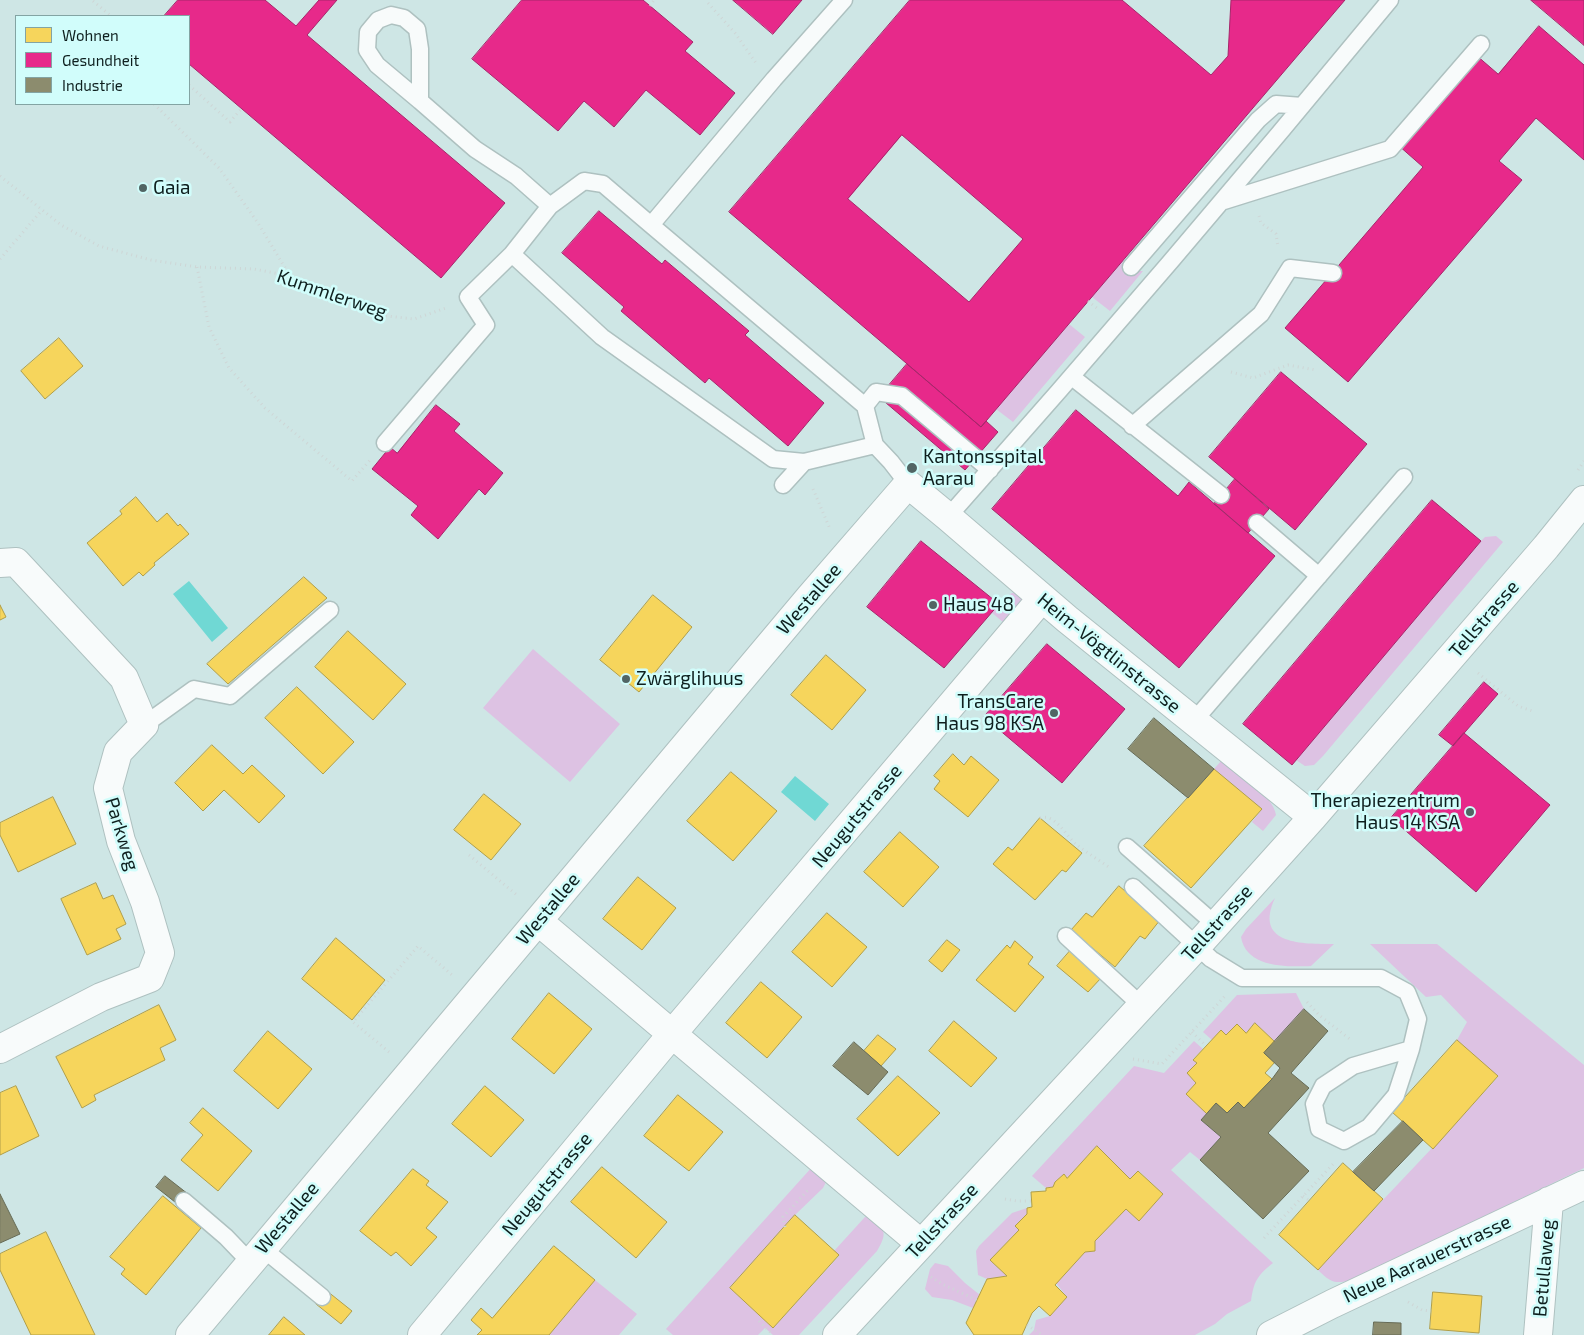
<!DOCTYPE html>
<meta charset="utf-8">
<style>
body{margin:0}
#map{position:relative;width:1584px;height:1335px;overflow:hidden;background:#cee6e5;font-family:"Exo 2",sans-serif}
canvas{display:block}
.legend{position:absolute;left:15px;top:15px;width:175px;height:90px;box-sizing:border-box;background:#d1fdfb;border:1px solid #83a4a3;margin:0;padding:6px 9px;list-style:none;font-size:15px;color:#0e1f1e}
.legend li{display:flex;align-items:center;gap:10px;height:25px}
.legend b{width:25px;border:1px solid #83a4a3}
</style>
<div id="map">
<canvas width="1584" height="1335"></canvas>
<ul class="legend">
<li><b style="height:14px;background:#f6d55c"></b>Wohnen</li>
<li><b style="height:14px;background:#e7298a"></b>Gesundheit</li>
<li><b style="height:14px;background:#8c8c6e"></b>Industrie</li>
</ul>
</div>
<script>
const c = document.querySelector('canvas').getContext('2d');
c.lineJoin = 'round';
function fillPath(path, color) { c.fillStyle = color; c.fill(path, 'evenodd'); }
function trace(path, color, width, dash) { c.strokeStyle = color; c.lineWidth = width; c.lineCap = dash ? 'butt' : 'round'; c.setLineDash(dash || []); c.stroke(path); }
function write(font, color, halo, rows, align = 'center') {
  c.font = font + ' "Exo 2",sans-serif'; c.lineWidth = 5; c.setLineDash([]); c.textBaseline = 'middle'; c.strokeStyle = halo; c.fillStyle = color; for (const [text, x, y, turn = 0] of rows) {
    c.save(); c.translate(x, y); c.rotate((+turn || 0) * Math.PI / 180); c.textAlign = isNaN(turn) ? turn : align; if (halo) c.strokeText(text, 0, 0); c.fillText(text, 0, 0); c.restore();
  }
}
fillPath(new Path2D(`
 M1123 260 1136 271H1143L1110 311 1092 297Z
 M1069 324 1085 337 1013 422 996 409Z
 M1496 536 1503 542 1323 756 1314 765 1305 766 1296 760 1481 541 1485 537Z
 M1016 592 1021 595 1022 600 1004 623 991 612C999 604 1005 594 1016 592Z
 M533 649 620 724 570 782 483 708Z
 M1222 760C1237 772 1274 796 1276 815L1263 831 1252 822 1262 809 1214 769Z
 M1275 898C1253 945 1303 944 1334 944L1311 966C1287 967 1246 968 1241 937L1246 929Z
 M1370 944H1437L1584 1065V1168L1352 1280C1335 1284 1331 1283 1318 1270 1377 1205 1439 1142 1498 1077L1457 1040 1467 1022 1441 995 1426 997Z
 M1296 993 1304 1009 1275 1042 1255 1023 1246 1033 1237 1024 1226 1035 1221 1030 1212 1040 1203 1032 1237 995Z
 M1194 1041 1203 1049 1193 1059 1197 1063 1187 1073 1196 1083 1186 1094 1207 1114 1201 1120 1221 1137 1200 1160 1190 1152 1171 1170 1273 1263C1257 1276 1254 1281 1251 1301L1227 1314 1215 1324 1195 1335H1029L1034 1330 1036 1320 1050 1316 1067 1297 1056 1283 1085 1252 1095 1251V1241L1126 1209 1139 1220 1163 1194 1139 1171 1130 1179 1097 1146 1067 1178 1064 1174 1055 1182 1053 1187 1046 1188 1032 1176 1134 1066 1164 1073Z
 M813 1166 828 1178 823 1188 795 1215 730 1288 773 1328 839 1256 834 1251 865 1217H872C886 1230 887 1234 877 1251L799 1335H773L765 1328 758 1335H673L666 1329Z
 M1027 1208V1214L1015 1226 1019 1230 990 1260 1007 1276 987 1279 978 1275 976 1251 979 1246 1012 1213Z
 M935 1263 948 1266 965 1283 980 1295 973 1308 952 1300 932 1297 925 1289 930 1269Z
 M595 1280 637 1314 619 1335H549Z`), '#ddc2e3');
fillPath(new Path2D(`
 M189 581 228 628 212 642 173 594Z
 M795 776 829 804 815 821 781 792Z`), '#70d8d4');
const homes = new Path2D(`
 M59 338 83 366 45 399 21 371Z
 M136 497 157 522 167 513 178 526 180 524 189 534 154 563 155 565 143 576 139 572 123 586 87 543 122 514 120 511Z
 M304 577 327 598 228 684 207 664Z
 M653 595 692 627 639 692 600 660Z
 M0 605 6 617 0 620Z
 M348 631 406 684 373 720 315 667Z
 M826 655 866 690 832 730 791 695Z
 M297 687 354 742 323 774 265 718Z
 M212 745 243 774 252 765 285 796 259 823 224 790 203 811 175 783Z
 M953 754 964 765 971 756 999 780 968 817 934 789 940 781 934 776Z
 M1214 769 1262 809 1191 888 1144 846Z
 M731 772 777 811 733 861 687 821Z
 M484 794 521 824 491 860 454 830Z
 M53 797 76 844 18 872 0 835V823Z
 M1040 818 1082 853 1066 872 1062 870 1035 900 993 864 1008 847 1012 850Z
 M900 832 939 867 903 907 864 872Z
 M638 877 676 908 642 950 603 919Z
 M96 883 103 899 113 895 126 924 116 929 121 939 87 955 61 899Z
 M1119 886 1160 920 1145 939 1140 936 1115 967 1071 930 1086 913 1092 917Z
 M827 913 867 947 832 987 792 952Z
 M336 938 385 980 352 1020 302 979Z
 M947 940 960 950 942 972 929 961Z
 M1015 941 1033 957 1028 964 1044 977 1015 1012 976 980 1007 945 1010 948Z
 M1070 951 1101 978 1088 992 1057 966Z
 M761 982 802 1017 767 1058 726 1023Z
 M549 993 592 1029 554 1074 512 1039Z
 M159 1005 176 1040 160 1048 165 1060 94 1095 96 1100 82 1108 56 1057Z
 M954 1021 997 1058 971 1087 929 1051Z
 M1255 1023 1275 1042 1264 1053 1275 1062 1265 1073 1272 1079 1244 1108 1238 1102 1227 1113 1216 1103 1207 1114 1186 1094 1196 1083 1187 1073 1197 1063 1193 1060 1221 1030 1226 1035 1237 1024 1246 1033Z
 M268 1031 312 1069 278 1109 234 1071Z
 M878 1035 896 1049 881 1066 864 1051Z
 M1457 1040 1498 1076 1433 1149 1392 1112Z
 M898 1076 940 1113 898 1156 857 1119Z
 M16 1086 39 1136 0 1155V1093Z
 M485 1086 524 1120 491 1157 452 1124Z
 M678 1095 723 1132 689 1171 644 1136Z
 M203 1108 252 1151 218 1191 181 1160 203 1135 190 1123Z
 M1097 1146 1130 1179 1138 1171 1163 1194 1139 1221 1126 1209 1095 1241V1251L1085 1252 1055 1285 1067 1297 1050 1316 1039 1306 1032 1313 1022 1335H974L966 1323 987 1279 1007 1276 990 1260 1019 1230 1015 1226 1027 1214V1208L1032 1207 1031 1192 1046 1191V1188L1053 1187 1055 1182 1064 1174 1067 1178Z
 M1343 1163 1383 1199 1318 1270 1279 1235Z
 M602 1167 667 1222 636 1258 571 1202Z
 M413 1169 429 1181 426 1185 448 1202 426 1228 437 1237 411 1266 396 1252 391 1256 360 1231Z
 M163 1196 201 1228 146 1295 121 1274 125 1269 110 1257Z
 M795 1215 839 1255 773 1328 730 1288Z
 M46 1232 95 1335H31L0 1270V1254Z
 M554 1246 595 1280 549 1335H477L482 1330 471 1320 481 1308 492 1318Z
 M327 1291 352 1311 341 1324 316 1304Z
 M1433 1292 1482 1296 1479 1333 1430 1329Z
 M284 1317 305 1335H269Z`);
fillPath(homes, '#f6d55c');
trace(homes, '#b09e49', 1);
const health = new Path2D(`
 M178 0H265L296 26 319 0H337L307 35 505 203 441 278 189 64V16H164Z
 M522 0H643L693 42 685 51 735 93 700 135 646 90 614 127 584 101 558 131 472 59Z
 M733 0H802L773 34Z
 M910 0H1122L1211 75 1228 56 1231 0H1345L981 427 729 212ZM902 135 1023 239 969 302 848 199Z
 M1531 0H1584V45Z
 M1539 26 1584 65V160L1536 118 1499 161 1522 180 1348 382 1285 328 1423 167 1398 145 1476 55 1498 74Z
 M599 211 662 264 665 260 749 331 745 335 824 403 788 446 709 378 705 383 621 311 624 307 562 253Z
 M907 364 981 427 986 421 998 432 965 470 879 397Z
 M1281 372 1367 444 1295 530 1209 457Z
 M436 405 460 424 454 431 503 473 485 495 479 489 438 539 411 515 418 506 372 469 390 447 397 453Z
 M1076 410 1178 496 1189 482 1275 556 1179 668 992 509Z
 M1235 479 1269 509 1248 533 1214 504Z
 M1432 500 1481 541 1292 765 1243 724Z
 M921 541 999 604 944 668 867 607Z
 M1047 644 1125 709 1062 783 984 717Z
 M1484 682 1498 694 1453 746 1439 735Z
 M1464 733 1550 805 1476 892 1391 818Z`);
fillPath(health, '#e7298a');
trace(health, '#a6266a', 1);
const industry = new Path2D(`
 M1154 718 1214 769 1188 798 1128 749Z
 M1304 1009 1328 1031 1291 1073 1309 1088 1268 1133 1309 1171 1263 1219 1200 1160 1221 1137 1201 1120 1216 1103 1227 1113 1238 1102 1244 1108 1272 1079 1280 1068 1264 1053Z
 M854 1042 888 1072 868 1095 833 1066Z
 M1403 1121 1423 1140 1374 1191 1353 1172Z
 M165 1176 188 1194 180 1206 156 1187Z
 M0 1194 20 1234 0 1243Z
 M1374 1322 1401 1323V1335H1373Z`);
fillPath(industry, '#8c8c6e');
trace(industry, '#666b56', 1);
const lane = new Path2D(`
 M844 0 774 79 651 225 865 406 875 445 891 462 908 484
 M420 101 377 65 367 50 368 32 378 20 391 15 404 18 417 29 420 49V101L475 149 516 176 550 206
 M1224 201 1390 149 1481 44
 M512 254 602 337 773 459 804 462 875 445
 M1131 267 1258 120 1276 104 1302 106
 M1072 377 1221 495
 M865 406 876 392 902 396 990 470
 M1132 426 1261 314 1290 268 1333 273
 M385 443 486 325 468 297 512 254 550 206 584 181 603 184 651 225
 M783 485 804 462
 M948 517C1099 347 1246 175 1390 0
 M1257 523 1319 576
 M1193 722 1404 477
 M144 725 194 689 230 696 330 610
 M1127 847 1216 925
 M1133 887 1211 959 1242 978H1381L1407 992 1418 1019 1411 1049 1396 1095 1369 1127 1344 1141 1319 1129 1314 1104 1323 1086 1353 1066 1411 1049
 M1066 936 1142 1006
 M184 1201 226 1237 250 1262
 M262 1248 322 1297`);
const street = new Path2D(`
 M0 563 16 562 124 678 144 725 118 752 108 788 121 841 145 902 160 953 150 978 101 997 0 1049
 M538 921 920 1243
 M190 1335 810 597 908 484 948 517 1067 619 1313 817
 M422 1335 672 1034 1042 598
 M837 1335 1197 946 1313 817 1546 547 1584 500
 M1271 1335 1332 1304 1584 1185
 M1538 1335 1549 1201`);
trace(lane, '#aec1c0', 19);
trace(street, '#aec1c0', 30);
trace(new Path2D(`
 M93 1 111 16
 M708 3 735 33 756 63
 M650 6 654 0
 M189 85 230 122 241 109
 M154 104 219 168 258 223 290 276
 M0 176 61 225 99 246 151 260 197 267 254 269 290 276 342 302 378 315 414 319 446 308
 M1259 216 1261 223 1276 234 1278 247
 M0 259 42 210
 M197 267 209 327 229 368 265 408 352 481 370 460
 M1088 301 1098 309
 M1231 372 1253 378 1288 365 1316 370
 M1578 470 1584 461
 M813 489 830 529
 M1478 673 1518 706 1535 712
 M1040 818C1056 813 1066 837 1077 845 1087 853 1099 860 1110 868
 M469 855 518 896
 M1307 1002 1319 1015 1351 1040
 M1192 1032 1206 1046
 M389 1052 353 1022 418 946 452 975
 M1133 1059 1162 1064 1226 995
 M1303 1196 1310 1201
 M1005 1199 1017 1201H1031
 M785 1227 783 1217 809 1189
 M1264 1238 1334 1163
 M931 1277 942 1284 977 1300
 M1408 1302 1422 1310 1431 1311
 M759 1321 773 1335
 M1027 1325 1042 1335`), '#ced6d6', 3, [1, 4]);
trace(lane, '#f8fbfb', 16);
trace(street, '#f8fbfb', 28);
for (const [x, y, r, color] of [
 [143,188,5,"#516564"],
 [912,468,6,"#516564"],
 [933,605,5,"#516564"],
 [626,679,5,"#516564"],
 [1054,713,5,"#516564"],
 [1470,812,5,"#516564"]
]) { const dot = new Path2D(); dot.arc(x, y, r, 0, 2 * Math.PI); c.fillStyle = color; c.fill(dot); trace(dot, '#d1fdfb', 2); }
write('19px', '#0e1f1e', '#d1fdfb', [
 ["Gaia",153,188],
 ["Kantonsspital",923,457],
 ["Aarau",923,479],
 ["Haus 48",943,605],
 ["Zwärglihuus",636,679],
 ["TransCare",1044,702,"right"],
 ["Haus 98 KSA",1044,724,"right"],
 ["Therapiezentrum",1460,801,"right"],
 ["Haus 14 KSA",1460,823,"right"]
], 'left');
write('19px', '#0e1f1e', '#d1fdfb', [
 ["Kummlerweg",332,294,19],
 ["Westallee",809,599,-49],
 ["Tellstrasse",1484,619,-49],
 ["Heim-Vögtlinstrasse",1109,653,39],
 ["Neugutstrasse",857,816,-50],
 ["Parkweg",122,834,73],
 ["Westallee",548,909,-50],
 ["Tellstrasse",1217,923,-48],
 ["Neugutstrasse",547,1184,-50],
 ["Westallee",287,1218,-50],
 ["Tellstrasse",942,1221,-47],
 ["Neue Aarauerstrasse",1427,1259,-25],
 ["Betullaweg",1544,1268,-85]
]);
</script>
